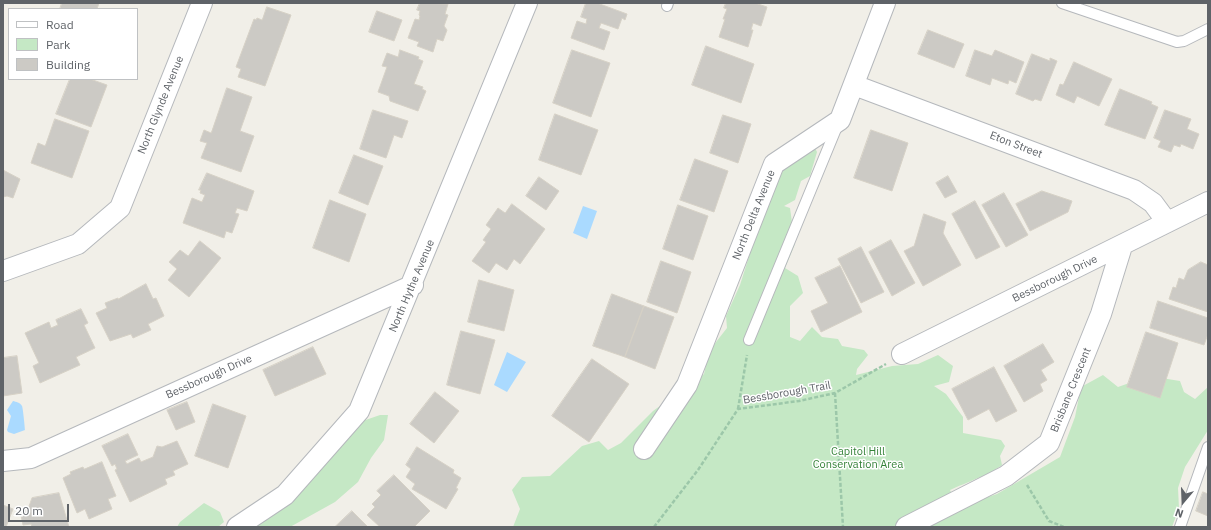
<!DOCTYPE html>
<style>
body{margin:0}
#map{position:relative;width:1211px;height:530px;overflow:hidden;background:#f1efe8;font-family:"IBM Plex Sans",sans-serif}
canvas{display:block}
.frame{position:absolute;inset:0;border:4px solid #5f6368;pointer-events:none}
.legend{position:absolute;left:8px;top:8px;width:130px;height:72px;box-sizing:border-box;background:#fff;border:1px solid #bfc1c3;margin:0;padding:5px 7px;list-style:none;font-size:12px;color:#5f6368}
.legend li{display:flex;align-items:center;gap:8px;height:20px}
.legend b{width:20px;border:1px solid #bfc1c3}
.north{position:absolute;left:1163px;top:482px;width:40px;height:40px;-webkit-text-stroke:3px #fff;paint-order:stroke;rotate:199deg;font-size:11px;font-weight:700;line-height:16px;text-align:center;color:#5f6368}
.north::after{content:'';display:block;margin:auto;width:14px;height:18px;background:#5f6368;clip-path:polygon(50% 0,100% 100%,50% 72%,0 100%)}
.scale{position:absolute;left:8px;top:504px;width:61px;height:18px;box-sizing:border-box;border:2px solid #5f6368;border-top:0;padding-left:5px;font-size:12px;line-height:14px;white-space:nowrap;color:#5f6368;-webkit-text-stroke:3px #fff;paint-order:stroke}
</style>
<div id="map">
<canvas width="1211" height="530"></canvas>
<div class="frame"></div>
<ul class="legend">
<li><b style="height:5px;background:#fff"></b>Road</li>
<li><b style="height:11px;background:#c5e8c5"></b>Park</li>
<li><b style="height:11px;background:#cccac5"></b>Building</li>
</ul>
<div class="north">N</div>
<div class="scale">20 m</div>
</div>
<script>
const c = document.querySelector('canvas').getContext('2d');
c.lineJoin = 'round';
function fillPath(path, color) { c.fillStyle = color; c.fill(path, 'evenodd'); }
function trace(path, color, width, dash) { c.strokeStyle = color; c.lineWidth = width; c.lineCap = dash ? 'butt' : 'round'; c.setLineDash(dash || []); c.stroke(path); }
function write(font, color, halo, rows, align = 'center') {
  c.font = font + ' "IBM Plex Sans",sans-serif'; c.lineWidth = 3; c.setLineDash([]); c.textBaseline = 'middle'; c.strokeStyle = halo; c.fillStyle = color; for (const [text, x, y, turn = 0] of rows) {
    c.save(); c.translate(x, y); c.rotate((+turn || 0) * Math.PI / 180); c.textAlign = isNaN(turn) ? turn : align; if (halo) c.strokeText(text, 0, 0); c.fillText(text, 0, 0); c.restore();
  }
}
fillPath(new Path2D(`
 M813 144 817 152 810 176 801 181 795 200 784 206 790 208 795 244 785 268 798 276 803 293 790 306V337L800 341 812 327 822 337 838 339 842 346 864 350 868 355 857 369 856 375 892 366 918 364 938 355 953 366 949 382 934 386 946 394 963 417V433L1001 440 1005 446 1000 456 1002 465C991 474 965 483 950 490L958 507 997 494 1060 457 1075 417 1081 387 1103 375 1118 387 1149 376 1180 381 1184 392 1195 399 1208 387V430L1185 467 1178 488 1179 508 1172 527H513L520 509 512 490 522 477 550 476 582 446 599 441 608 450 621 443 653 411 704 374 709 351 727 328 726 316 740 285 777 168Z
 M380 415H388L384 440 371 458 358 482 335 502 290 527H246L354 424Z
 M204 503 220 512 224 522 218 527H177L180 522Z`), '#c5e8c5');
fillPath(new Path2D(`
 M583 206 597 211 587 239 573 233Z
 M507 352 526 362 507 392 494 385Z
 M13 401C16 402 20 402 22 406 23 408 25 428 25 430L14 434 8 432 7 430 11 416 7 410Z`), '#aadaff');
const building = new Path2D(`
 M62 3H99L97 9H60Z
 M420 3 448 4 445 14 448 15 444 26 447 30 443 41 437 39 433 52 417 46 419 42 408 38 415 19 419 20 420 16 419 15 420 11 417 10Z
 M586 3H597L627 14 625 20 622 18 618 29 601 23 599 28 610 32 604 50 571 38 577 21 586 24 587 19 581 17Z
 M726 3H755L767 7 761 26 753 23 751 30H753L748 47 719 37 725 19H723L727 9 724 8Z
 M267 7 291 15 265 86 238 77 241 69 236 67 254 19 256 20 257 18 262 20Z
 M377 11 402 20 394 41 369 32Z
 M928 30 964 44 954 68 918 54Z
 M706 46 754 64 741 103 692 85Z
 M400 50 419 57 418 59 423 61 414 84 423 87 422 89 426 91 418 111 390 101 389 96 378 92 387 67 382 66 387 53 398 57Z
 M572 50 610 63 591 117 553 103Z
 M975 50 992 56 995 50 1024 62 1016 83 1009 80 1008 84 992 78 990 85 966 76Z
 M1032 54 1050 61V58L1057 61 1041 101 1035 99 1033 101 1016 94Z
 M1074 62 1112 79 1099 106 1077 96 1074 103 1056 95 1060 84 1063 85Z
 M70 79H90L107 85 91 127 56 114Z
 M227 88 252 97 240 131 254 136 241 172 201 158 207 143 200 141 204 130 211 133Z
 M1120 89 1152 102 1151 104 1158 107 1145 139 1105 125Z
 M373 110 408 121 402 138 394 135 386 158 360 149Z
 M1165 110 1191 119 1187 129 1199 134 1193 149 1181 144 1180 147 1174 145 1171 152 1158 147 1161 141 1154 138Z
 M555 114 598 130 581 175 539 160Z
 M723 115 751 124 738 163 710 153Z
 M55 119 89 131 72 178 31 163 38 143 45 146Z
 M871 130 908 143 892 191 854 178Z
 M354 155 383 166 368 205 339 193Z
 M695 159 728 171 714 212 680 200Z
 M3 170 20 179 13 198 7 196 3 197Z
 M207 173 254 191 247 211 237 208 235 213 239 214 232 233 226 231 224 238 183 223 192 198 202 202 205 195 200 193 201 190H199Z
 M948 176 957 192 945 198 936 183Z
 M539 177 559 191 546 210 526 196Z
 M1042 191 1072 201 1068 212 1030 231 1016 204Z
 M1004 193 1028 235 1006 247 982 205Z
 M330 200 366 214 349 262 313 248Z
 M975 201 1000 247 976 259 952 214Z
 M512 204 545 229 520 264 514 259 507 270 496 263 489 273 472 261 486 242 483 240 491 229 486 225 498 208 505 213Z
 M678 205 708 216 693 260 663 249Z
 M924 214 946 222 943 233 961 265 923 286 904 251 914 246Z
 M891 240 915 283 892 296 869 252Z
 M200 241 221 258 189 297 168 280 177 269 169 262 180 250 188 256Z
 M861 247 884 292 861 303 838 259Z
 M661 261 691 272 677 313 647 302Z
 M1201 262 1208 265V312L1169 299 1173 287 1176 288 1179 278 1184 280 1188 270Z
 M840 266 862 312 821 332 811 311 828 303 815 278Z
 M479 280 514 290 504 331 468 322Z
 M146 284 153 299 156 298 164 316 148 324 151 330 133 338 131 334 110 341 96 313 107 308 105 303 118 298V299Z
 M612 294 644 306 625 357 593 346Z
 M1158 301 1208 318V334L1204 345 1150 328Z
 M644 306 674 317 655 369 625 357Z
 M81 309 88 323 84 325 95 348 76 357 80 365 40 383 33 366 39 363 25 333 49 322 51 328 58 325 56 320Z
 M461 331 495 340 480 394 447 385Z
 M1146 332 1178 343 1160 398 1127 387Z
 M1043 344 1054 362 1041 370 1047 380 1040 384 1043 391 1024 402 1004 366Z
 M313 347 326 374 275 396 263 370Z
 M17 356 22 393 3 396V358Z
 M592 359 629 384 589 442 552 416Z
 M994 367 1017 411 996 422 989 409 968 420 952 389Z
 M435 392 459 411 434 443 410 424Z
 M187 402 195 422 176 430 167 410Z
 M213 404 246 416 228 468 195 456Z
 M128 434 138 455 125 461 127 464 139 458 141 462 153 457 157 446 162 447 177 441 188 464 173 471 175 475 165 479 167 484 130 502 115 470 117 469 115 464 112 466 102 446Z
 M417 447 454 470 453 473 461 478 456 488 458 489 446 509 412 489 415 484 406 477 411 469 406 465Z
 M102 462 116 496 108 499 112 509 89 519 85 509 77 513 63 478 71 474 70 472 83 467 84 469Z
 M394 475 430 511 414 527H380L367 515 375 507 372 504 381 495 377 491Z
 M1203 492 1208 494V516L1196 511Z
 M59 493 69 527H32L31 524 23 525 20 511 28 509 32 498Z
 M3 505 13 509 6 527H3Z
 M352 511 368 527H335Z`);
fillPath(building, '#cccac5');
trace(building, '#d6d1c6', 1);
const service = new Path2D(`
 M1062 3 1177 42 1184 41 1208 29
 M667 6 668 3
 M749 340 838 124
 M1180 527 1208 447`);
const minor = new Path2D(`
 M854 85 1134 190 1153 203 1167 222
 M3 271 78 244 120 208 202 3
 M902 354 1208 202
 M644 449 687 385 774 164 840 120 885 3
 M3 461 31 458 413 285
 M237 527 285 495 359 411 527 3
 M906 527 1006 476 1049 443 1101 314 1122 246`);
trace(service, '#b5b8bc', 12);
trace(minor, '#b5b8bc', 22);
trace(new Path2D(`
 M835 393 843 527
 M738 409 747 355
 M1027 485 1049 521 1064 527
 M654 527 698 470 738 409 799 401 835 393 886 364`), '#9cc7a9', 2.5, [4, 2]);
trace(service, '#fff', 10);
trace(minor, '#fff', 20);
write('11px', '#5f6368', '#fff', [
 ["North Glynde Avenue",161,105,-68],
 ["Eton Street",1016,145,21],
 ["North Delta Avenue",754,215,-68],
 ["Bessborough Drive",1055,279,-26],
 ["North Hythe Avenue",412,286,-67],
 ["Bessborough Drive",209,377,-24],
 ["Brisbane Crescent",1071,390,-68],
 ["Bessborough Trail",787,393,-10]
]);
write('11px', '#348238', '#fff', [
 ["Capitol Hill",858,452],
 ["Conservation Area",858,465]
]);
</script>
